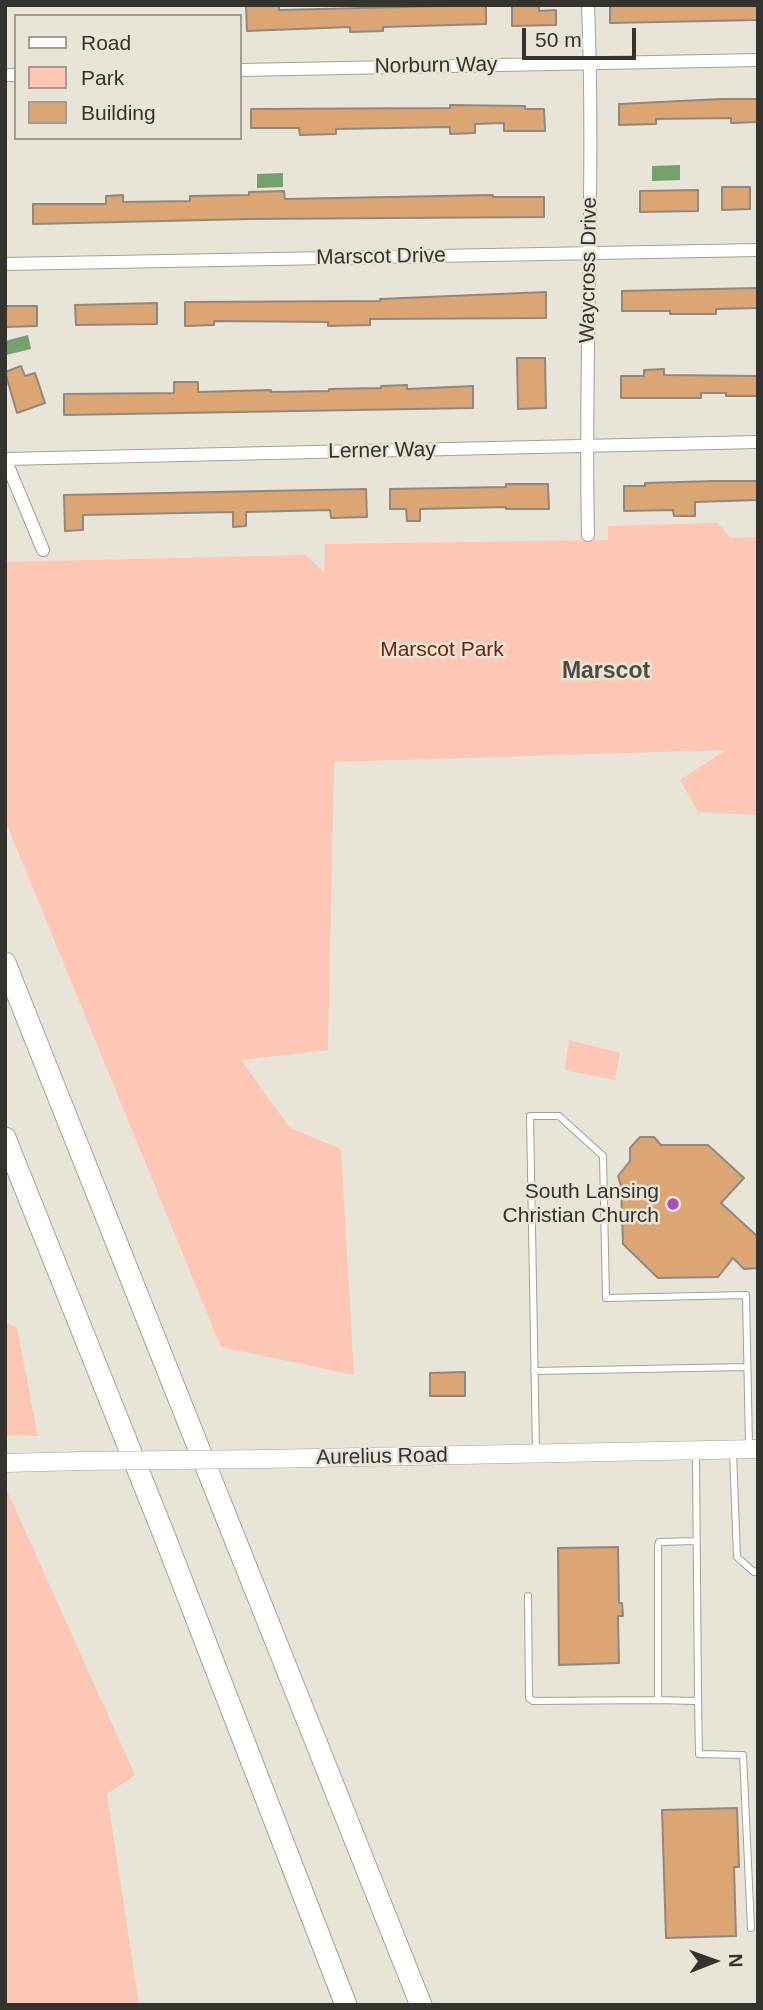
<!DOCTYPE html>
<style>
body{margin:0}
#map{position:relative;width:763px;height:2010px;overflow:hidden;background:#e9e4d8;font-family:Helvetica,sans-serif}
canvas{display:block}
.frame{position:absolute;inset:0;border:7px solid #35332e;pointer-events:none}
.legend{position:absolute;left:14px;top:14px;width:228px;height:126px;box-sizing:border-box;background:#e9e4d8;border:2px solid #a19d94;margin:0;padding:9px 12px;list-style:none;font-size:21px;color:#35332e}
.legend li{display:flex;align-items:center;gap:14px;height:35px}
.legend b{width:35px;border:2px solid #a19d94}
.north{position:absolute;left:679px;top:1926px;width:70px;height:70px;-webkit-text-stroke:5px #e9e4d8;paint-order:stroke;rotate:89deg;font-size:19px;font-weight:700;line-height:28px;text-align:center;color:#35332e}
.north::after{content:'';display:block;margin:auto;width:24px;height:32px;background:#35332e;clip-path:polygon(50% 0,100% 100%,50% 72%,0 100%)}
.scale{position:absolute;left:522px;top:28px;width:114px;height:32px;box-sizing:border-box;border:4px solid #35332e;border-top:0;padding-left:9px;font-size:21px;line-height:24px;white-space:nowrap;color:#35332e;-webkit-text-stroke:5px #e9e4d8;paint-order:stroke}
</style>
<div id="map">
<canvas width="763" height="2010"></canvas>
<div class="frame"></div>
<ul class="legend">
<li><b style="height:9px;background:#fff"></b>Road</li>
<li><b style="height:19px;background:#fdc6b5"></b>Park</li>
<li><b style="height:19px;background:#dba674"></b>Building</li>
</ul>
<div class="north">N</div>
<div class="scale">50 m</div>
</div>
<script>
const c = document.querySelector('canvas').getContext('2d');
c.lineJoin = 'round';
function fillPath(path, color) { c.fillStyle = color; c.fill(path, 'evenodd'); }
function trace(path, color, width, dash) { c.strokeStyle = color; c.lineWidth = width; c.lineCap = dash ? 'butt' : 'round'; c.setLineDash(dash || []); c.stroke(path); }
function write(font, color, halo, rows, align = 'center') {
  c.font = font + ' Helvetica,sans-serif'; c.lineWidth = 5; c.setLineDash([]); c.textBaseline = 'middle'; c.strokeStyle = halo; c.fillStyle = color; for (const [text, x, y, turn = 0] of rows) {
    c.save(); c.translate(x, y); c.rotate((+turn || 0) * Math.PI / 180); c.textAlign = isNaN(turn) ? turn : align; if (halo) c.strokeText(text, 0, 0); c.fillText(text, 0, 0); c.restore();
  }
}
fillPath(new Path2D(`
 M718 523 730 538 758 537V815L698 812 680 780 726 750 334 762 328 1050 241 1060 290 1128 341 1149 354 1375 221 1347 5 820V562L306 555 324 572 325 544 608 540V526Z
 M569 1040 620 1053 615 1080 565 1070Z
 M7 1323 17 1328 38 1436 5 1435V1326Z
 M5 1486 135 1775 107 1794 139 2005H5Z`), '#fdc6b5');
fillPath(new Path2D(`
 M680 165V180L652 181V166Z
 M283 173V187L257 188V174Z
 M28 335 31 349 6 355 5 341Z`), '#75a26c');
const building = new Path2D(`
 M246 5H279V10L486 5V24L383 27V31L350 32V27L247 31Z
 M512 5H539V11L556 10V25L512 26Z
 M758 5V20L610 23V6Z
 M721 99H758V122L731 123V118L656 119V124L619 125V104Z
 M450 105 525 106V109H544L545 131H504V123L475 124V133L450 134V127L336 129V134L300 135 299 128H251V109L450 108Z
 M722 187H750V209L722 210Z
 M698 190V211L640 212V191Z
 M284 191 285 199 493 195V197H544V217L249 219 33 224V204H106V196L123 195V202L190 201V196L249 195V192Z
 M758 288V308L716 309V314H670V311H622V291Z
 M546 292V318L370 319V325L328 326V322L214 321V325L185 326V302L380 301V299Z
 M157 303V324L76 325 75 305Z
 M5 306H37V326L5 327Z
 M517 358H545L546 408 518 409Z
 M21 366 25 376 35 373 45 403 17 413 5 372Z
 M664 369V375L758 376V396H726V393H701V398H621V376H644V370Z
 M174 382H198V392L271 390V392L329 391V389L381 388V386L407 385V389L473 386V408L64 415V394L174 393Z
 M715 481H758V500L695 502V516H674L673 510 624 511V486H645V483Z
 M506 484H548L549 509H506V507L420 509V521H407L406 509H390V489L506 487Z
 M366 489 367 517 331 518 330 510 246 512V526L233 527V512L83 515V530L65 531 64 495Z
 M640 1137H654L661 1145H708L744 1178 721 1203 758 1237V1268L744 1269 733 1258 718 1277 658 1278 623 1244 621 1186 618 1176 630 1161V1148Z
 M465 1372V1396H430V1373Z
 M618 1547 619 1603H622L623 1616H618L619 1663 559 1665 558 1548Z
 M737 1808 739 1867H734L736 1936 666 1938 662 1810Z`);
fillPath(building, '#dba674');
trace(building, '#92887f', 2);
const lane = new Path2D(`
 M534 1371 747 1367
 M536 1451 530 1116H559L603 1156 606 1298 746 1295 749 1447
 M733 1451 737 1557 754 1572 758 1571
 M696 1454 698 1699 694 1701 658 1700V1546L659 1542 696 1541
 M528 1596 529 1698 533 1701 658 1700
 M698 1699 699 1754 743 1755 751 1928`);
const street = new Path2D(`
 M240 70 758 60
 M5 75H16
 M5 264 758 250
 M5 459 758 442
 M5 459 43 550
 M588 535C584 358 595 182 588 5`);
const secondary = new Path2D(`
 M264 1459 758 1449
 M5 1463 83 1461`);
const highway = new Path2D(`
 M5 963 421 2005
 M5 1138 166 1540 346 2005`);
trace(lane, '#a5a094', 8);
trace(street, '#a5a094', 14);
trace(secondary, '#a5a094', 19);
trace(highway, '#a5a094', 23);
trace(lane, '#fff', 6);
trace(street, '#fff', 12);
trace(secondary, '#fff', 18);
trace(highway, '#fff', 21);
const secondaryBridge = new Path2D(`
 M83 1461 264 1459`);
trace(secondaryBridge, '#a5a094', 19, []);
trace(secondaryBridge, '#fff', 18);
for (const [x, y, r, color] of [
 [673,1204,7,"#aa4fba"]
]) { const dot = new Path2D(); dot.arc(x, y, r, 0, 2 * Math.PI); c.fillStyle = color; c.fill(dot); trace(dot, '#e9e4d8', 2.5); }
write('21px', '#35332e', '#e9e4d8', [
 ["Norburn Way",436,66,-1],
 ["Marscot Drive",381,257,-1],
 ["Waycross Drive",589,270,-89],
 ["Lerner Way",382,451,-1],
 ["Aurelius Road",382,1457,-1]
]);
write('21px', '#732102', '#e9e4d8', [
 ["Marscot Park",442,650]
]);
write('21px', '#35332e', '#e9e4d8', [
 ["South Lansing",659,1192],
 ["Christian Church",659,1216]
], 'right');
write('bold 23px', '#4f4b41', '#e9e4d8', [
 ["Marscot",606,672]
]);
</script>
